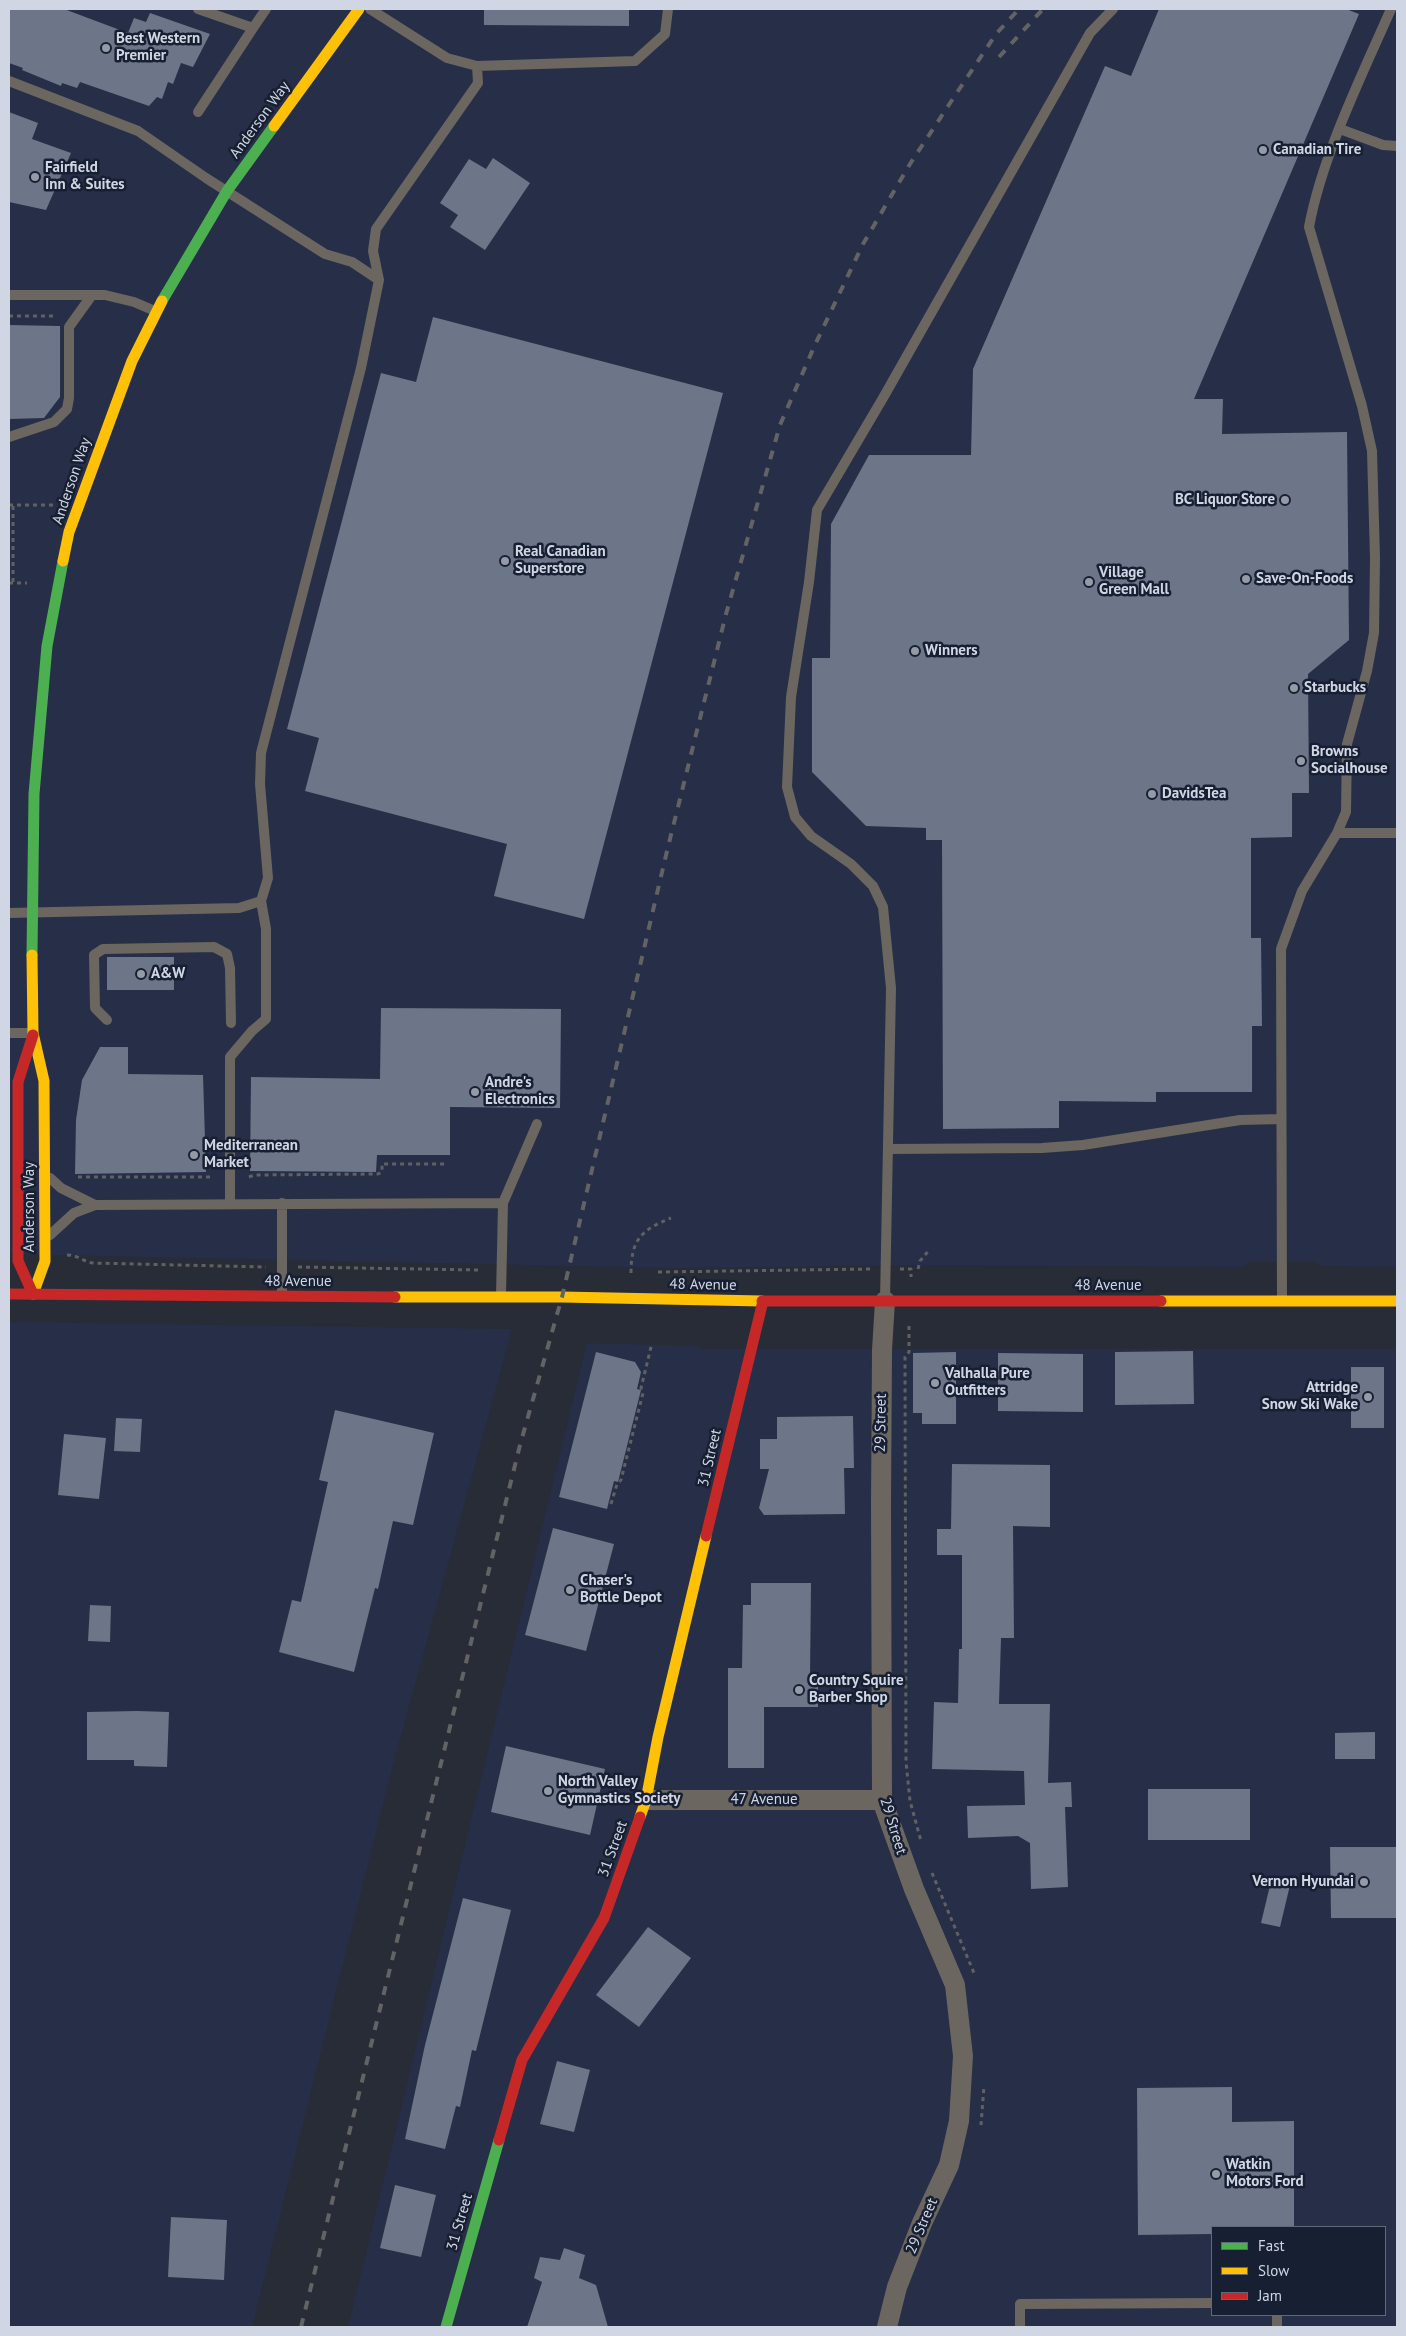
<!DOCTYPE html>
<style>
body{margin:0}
#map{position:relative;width:1406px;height:2336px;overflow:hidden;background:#272c37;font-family:"PT Sans",sans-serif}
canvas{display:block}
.frame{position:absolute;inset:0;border:10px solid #d0d6e3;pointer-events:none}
.legend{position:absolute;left:1211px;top:2226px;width:175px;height:90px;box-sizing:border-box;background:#171f32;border:1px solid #616879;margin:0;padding:6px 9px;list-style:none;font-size:15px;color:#d0d6e3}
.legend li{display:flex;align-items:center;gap:10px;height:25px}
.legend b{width:25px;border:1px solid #616879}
</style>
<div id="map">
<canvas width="1406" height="2336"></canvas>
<div class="frame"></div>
<ul class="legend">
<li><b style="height:6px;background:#4caf50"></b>Fast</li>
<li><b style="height:6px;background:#ffc107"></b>Slow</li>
<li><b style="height:6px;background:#c62828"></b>Jam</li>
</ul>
</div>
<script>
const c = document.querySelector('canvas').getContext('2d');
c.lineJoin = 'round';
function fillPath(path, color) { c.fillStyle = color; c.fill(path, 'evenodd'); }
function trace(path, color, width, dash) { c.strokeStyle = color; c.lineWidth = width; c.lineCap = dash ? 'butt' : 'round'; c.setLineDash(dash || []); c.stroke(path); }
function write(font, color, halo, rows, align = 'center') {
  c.font = font + ' "PT Sans",sans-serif'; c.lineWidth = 5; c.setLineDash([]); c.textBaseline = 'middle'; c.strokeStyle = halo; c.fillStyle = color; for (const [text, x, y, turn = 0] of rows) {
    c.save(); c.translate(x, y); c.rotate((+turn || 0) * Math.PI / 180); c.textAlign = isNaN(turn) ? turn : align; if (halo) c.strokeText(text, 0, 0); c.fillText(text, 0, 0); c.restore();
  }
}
fillPath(new Path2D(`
 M9 9H1397V1267L1322 1266 1315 1262H1250L1242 1267 927 1265 668 1268 9 1254Z
 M9 1322 512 1329 391 1772 252 2327H9Z
 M587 1343 697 1346 701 1349H1397V2327H348ZM1212 2227H1385V2315H1212Z`), '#262f47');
fillPath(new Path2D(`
 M9 9H64L128 33 134 18 146 22 150 13 210 34 193 67 181 63 173 84 168 82 162 99 157 97 149 106 80 82 77 88 62 83 61 86 22 70 23 68 9 63Z
 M484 9H629V26L484 25Z
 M1159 9H1346L1359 14 1194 399H1223L1222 434 1347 432 1349 640 1308 674 1309 793H1292V837L1251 838V938H1261L1262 1026H1252V1092H1156V1102L1059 1101V1128L943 1129 942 840H926V828L866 826 812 772V658H830L831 524 869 455H971L973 369 1105 66 1131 76Z
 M9 112 38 123 32 139 71 153 46 210 9 202Z
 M493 158 530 183 485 250 450 227 458 215 440 203 469 159 486 169Z
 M433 317 723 393 584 919 494 896 507 844 305 791 319 738 287 729 381 373 416 382Z
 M9 325 60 326V397L44 418 9 419Z
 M107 957H174V990H107Z
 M381 1008 561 1009 560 1108 450 1107V1155H377L376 1172 250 1171 251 1077 380 1079Z
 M100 1047H128V1074L203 1075 206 1172 75 1174 76 1120 82 1080Z
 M1193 1351 1194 1404 1115 1405V1352Z
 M596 1352 635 1362 641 1372 637 1389 641 1390 618 1482 614 1481 607 1509 559 1497Z
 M956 1352V1424H922V1413H913V1353Z
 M998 1353 1083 1354V1412L998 1411Z
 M1351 1367H1384V1428H1351Z
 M335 1410 434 1433 413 1525 393 1521 378 1589 375 1588 354 1672 279 1652 292 1600 301 1602 328 1482 319 1480Z
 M853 1416 854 1468H844L845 1514 764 1515 759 1508 769 1469H760V1439H777V1417Z
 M116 1418 142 1419 140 1452 114 1451Z
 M64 1434 106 1438 99 1499 58 1495Z
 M952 1464 1050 1465V1527L1013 1526 1014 1638H1001L999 1704H1050L1048 1783 1071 1782 1072 1807H1065L1068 1887 1031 1889 1030 1843 1018 1836 968 1838 967 1806 1025 1805 1024 1771 932 1769 934 1702 958 1703 959 1649H962V1555H937V1529H951Z
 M553 1528 614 1544 586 1651 525 1635Z
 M751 1583H811L810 1678H818V1707H764V1768H728V1668H742L743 1605H751Z
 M90 1605 111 1606 110 1642 88 1641Z
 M137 1711 169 1712 167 1767 134 1766V1760H87V1712Z
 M1375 1732V1759H1335V1733Z
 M506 1746 605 1769 590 1835 491 1812Z
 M1148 1789H1250V1840H1148Z
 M1330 1847H1397V1918H1331Z
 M1272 1877 1291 1881 1280 1927 1261 1923Z
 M463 1898 511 1910 476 2051 472 2050 460 2107 456 2106 445 2149 405 2139 425 2045Z
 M648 1927 691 1958 639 2027 596 1995Z
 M557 2061 590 2070 574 2132 540 2124Z
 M1232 2087V2122L1294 2121V2227H1212V2234L1138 2235 1137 2088Z
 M395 2185 436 2195 421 2257 380 2248Z
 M171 2217 227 2220 224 2280 168 2277Z
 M564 2248 585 2255 579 2278 596 2285 608 2327H527L542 2282 534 2278 540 2257 560 2260Z`), '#6d7588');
trace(new Path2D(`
 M9 316H57
 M9 505H53
 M13 506V583
 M9 583H27
 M78 1177H210
 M249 1177 254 1175 378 1174 382 1172V1164H448
 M67 1255C77 1255 83 1261 92 1263L266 1267
 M298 1267 479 1270
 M900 1269H911V1277
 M918 1269 920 1261 930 1249
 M658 1272 871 1269
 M631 1273C631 1240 641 1230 671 1218
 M909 1326V1352L905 1357 906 1762 910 1801 921 1841
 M611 1504 617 1484 621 1480 643 1393 641 1388 652 1343
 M932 1873 974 1973
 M981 2125 984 2086`), '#626162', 3, [4, 4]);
trace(new Path2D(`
 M198 9 253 28 198 112
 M370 9 447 58 477 66 635 61 665 34 668 9
 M253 28 266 9
 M9 81 138 131 206 178 325 254 352 262 379 280 361 368 261 753 260 784 268 878 261 901 239 908 9 913
 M1340 129 1383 145 1397 146
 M379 280 373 251 376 229 478 83 477 66
 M9 295H105L134 302 155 311
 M9 437 54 422 67 409 69 398V327L92 295
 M1337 833H1397
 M107 1020 95 1008 94 955 103 949 214 947 227 954 230 968 231 1023
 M9 1033H33
 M889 1149 1042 1148 1083 1145 1240 1120 1281 1119
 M50 1178 61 1188 95 1205
 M230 1203V1057L252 1031 266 1019V929L261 901
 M282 1203V1295
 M50 1235 74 1213 95 1205 503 1203
 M501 1296 503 1203 537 1124
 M885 1300 891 988 883 907 873 886 851 864 811 836 795 817 787 787 791 697 809 582 817 510 883 398 1090 33 1113 9
 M1282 1300 1281 949 1302 891 1337 833 1346 812 1347 744 1367 671 1374 633 1375 558 1372 451 1362 406 1309 227C1322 156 1362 75 1391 9
 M1277 2315V2327
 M1020 2327V2304L1212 2303`), '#6b665f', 10);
trace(new Path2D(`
 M885 1301 882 1350 881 1505 882 1800 914 1889 955 1985 963 2056 959 2121 949 2165 922 2223 897 2287 887 2327
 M646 1800H882`), '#6b665f', 20);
trace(new Path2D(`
 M162 301 227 191 274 126
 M32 955 34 794 47 646 63 561
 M446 2327 499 2140`), '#4caf50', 11);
trace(new Path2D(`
 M274 126 359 9
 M63 561 69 532 132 361 162 301
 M32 955 33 1033 44 1081 45 1261 33 1294
 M395 1297H562L762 1301
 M1161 1301H1397
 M640 1817 646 1800 658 1737 706 1536`), '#ffc107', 11);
trace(new Path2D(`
 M33 1035 18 1082V1261L33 1294
 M9 1294 395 1297
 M762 1301H1161
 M706 1536 763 1301
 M499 2140 522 2060 604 1918 640 1817`), '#c62828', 11);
trace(new Path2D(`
 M999 57 1043 9
 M301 2327 520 1445 562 1297 667 851 726 614 780 425 814 347 863 244 910 164 954 97 996 34 1019 9`), '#636365', 4, [9, 9]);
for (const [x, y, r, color] of [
 [106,48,5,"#959aa7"],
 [1263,150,5,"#959aa7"],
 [35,177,5,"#959aa7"],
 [1285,500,5,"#959aa7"],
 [505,561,5,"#959aa7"],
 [1246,579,5,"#959aa7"],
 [1089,582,5,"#959aa7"],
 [915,651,5,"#959aa7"],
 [1294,688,5,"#959aa7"],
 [1301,761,5,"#959aa7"],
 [1152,794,5,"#959aa7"],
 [141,974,5,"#959aa7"],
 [475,1092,5,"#959aa7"],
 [194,1155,5,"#959aa7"],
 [935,1383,5,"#959aa7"],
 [1368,1397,5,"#959aa7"],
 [570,1590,5,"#959aa7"],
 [799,1690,5,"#959aa7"],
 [548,1791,5,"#959aa7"],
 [1364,1882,5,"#959aa7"],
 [1216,2174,5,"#959aa7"]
]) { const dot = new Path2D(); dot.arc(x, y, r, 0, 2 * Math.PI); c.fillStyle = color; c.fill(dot); trace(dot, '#171f32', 2); }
write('bold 15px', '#d0d6e3', '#171f32', [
 ["Best Western",116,39],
 ["Premier",116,56],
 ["Canadian Tire",1273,150],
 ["Fairfield",45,168],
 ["Inn & Suites",45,185],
 ["BC Liquor Store",1275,500,"right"],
 ["Real Canadian",515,552],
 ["Superstore",515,569],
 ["Village",1099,573],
 ["Green Mall",1099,590],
 ["Save-On-Foods",1256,579],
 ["Winners",925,651],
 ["Starbucks",1304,688],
 ["Browns",1311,752],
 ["Socialhouse",1311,769],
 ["DavidsTea",1162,794],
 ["A&W",151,974],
 ["Andre's",485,1083],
 ["Electronics",485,1100],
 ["Mediterranean",204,1146],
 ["Market",204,1163],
 ["Valhalla Pure",945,1374],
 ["Outfitters",945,1391],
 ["Attridge",1358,1388,"right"],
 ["Snow Ski Wake",1358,1405,"right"],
 ["Chaser's",580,1581],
 ["Bottle Depot",580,1598],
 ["Country Squire",809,1681],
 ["Barber Shop",809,1698],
 ["North Valley",558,1782],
 ["Gymnastics Society",558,1799],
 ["Vernon Hyundai",1354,1882,"right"],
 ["Watkin",1226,2165],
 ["Motors Ford",1226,2182]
], 'left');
write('15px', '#d0d6e3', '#171f32', [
 ["Anderson Way",260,120,-54],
 ["Anderson Way",72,481,-71],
 ["Anderson Way",30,1207,-90],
 ["48 Avenue",298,1282],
 ["48 Avenue",703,1285,1],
 ["48 Avenue",1108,1286],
 ["29 Street",881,1423,-89],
 ["31 Street",710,1458,-77],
 ["47 Avenue",764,1800],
 ["29 Street",893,1826,73],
 ["31 Street",613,1849,-70],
 ["31 Street",460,2222,-74],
 ["29 Street",922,2226,-67]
]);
</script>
